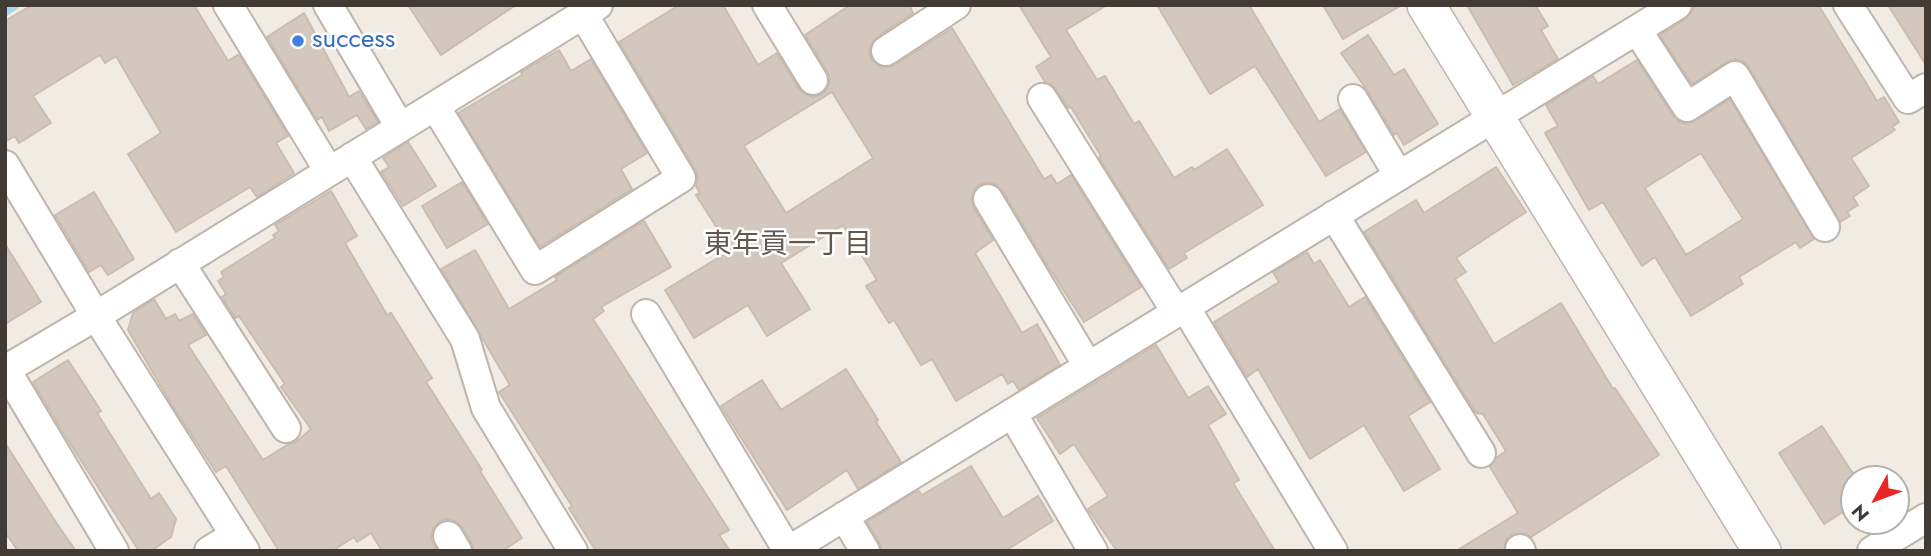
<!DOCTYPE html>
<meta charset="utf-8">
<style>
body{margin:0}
#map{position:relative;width:1931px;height:556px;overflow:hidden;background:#f1ebe4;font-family:Jost,sans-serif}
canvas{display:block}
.frame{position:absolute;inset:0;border:7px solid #423b35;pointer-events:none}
.north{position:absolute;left:1840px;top:465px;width:70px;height:70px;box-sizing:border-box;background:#fff;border:2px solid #b3b1ae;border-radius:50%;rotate:229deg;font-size:19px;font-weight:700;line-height:28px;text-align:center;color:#423b35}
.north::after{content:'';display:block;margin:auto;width:24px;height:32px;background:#e92623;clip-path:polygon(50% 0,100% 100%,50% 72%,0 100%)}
</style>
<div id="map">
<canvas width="1931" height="556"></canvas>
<div class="frame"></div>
<div class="north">N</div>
</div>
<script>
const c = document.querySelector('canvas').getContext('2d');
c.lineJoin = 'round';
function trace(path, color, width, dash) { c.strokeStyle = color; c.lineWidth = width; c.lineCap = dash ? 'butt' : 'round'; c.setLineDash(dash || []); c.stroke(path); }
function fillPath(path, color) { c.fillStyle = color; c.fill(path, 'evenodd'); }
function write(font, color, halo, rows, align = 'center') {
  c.font = font + ' Jost,"Noto Sans JP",sans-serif'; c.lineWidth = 5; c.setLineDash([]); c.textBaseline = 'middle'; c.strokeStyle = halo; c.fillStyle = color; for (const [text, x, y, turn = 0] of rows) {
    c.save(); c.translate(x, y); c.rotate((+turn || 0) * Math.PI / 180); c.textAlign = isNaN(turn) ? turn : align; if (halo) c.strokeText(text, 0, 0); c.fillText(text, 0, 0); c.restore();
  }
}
trace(new Path2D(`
 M5 11 14 5`), '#a4d7ea', 10);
const building = new Path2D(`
 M32 5H194L228 61 239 54 288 136 276 143 294 173 257 197 250 187 176 232 128 154 161 133 116 56 105 63 100 55 33 96 51 123 19 143 15 136 5 142V21Z
 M408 5H516L441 55Z
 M679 5H723L758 65 777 53 799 89 805 94 813 97 822 94 828 87 830 79 827 71 805 35 850 5H909L913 13 877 37 872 43 869 51 872 60 879 66 888 67 895 65 952 28 1044 179 1051 175 1057 184 1071 175 1141 287 1084 322 1042 257 1002 190 995 184 987 182 979 185 974 190 971 200 974 208 993 240 975 253 1022 333 1037 324 1060 365 1019 390 1013 381 1008 384 1002 374 956 401 932 359 921 365 894 320 889 323 866 286 877 280 843 225 781 263 810 309 767 336 748 305 694 338 665 290 731 250 696 195 700 193 696 186 698 178 695 169 619 42ZM832 92 873 158 786 213 744 146Z
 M1019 5H1107L1066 30 1097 80 1105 76 1134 124 1139 121 1174 178 1192 167 1194 170 1227 149 1263 205 1184 253 1187 258 1169 269 1099 158 1101 156 1071 107 1068 108 1056 89 1050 84 1045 82 1036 67 1051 57Z
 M1157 5H1249L1319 122 1340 109 1366 152 1326 176 1255 66 1210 94Z
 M1323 5H1402L1343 39Z
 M1467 5H1535L1548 26 1541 30 1558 59 1513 85Z
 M1696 5 1819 6 1877 101 1884 97 1899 122 1892 127 1895 130 1851 158 1869 186 1853 197 1858 205 1847 212 1850 216 1840 222 1749 67 1744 62 1735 59 1727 62 1692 84 1660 35 1686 19Z
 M1888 5H1926V65Z
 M304 13 349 97 359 91 378 122 366 129 357 115 329 131 322 117 317 120 267 37Z
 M1368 35 1394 75 1404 69 1438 124 1404 145 1397 133 1394 135 1367 90 1341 53Z
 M559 50 571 71 591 59 647 153 621 169 632 189 540 247 458 113 522 75 521 72Z
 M1637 60 1673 116 1680 122 1687 124 1695 121 1730 99 1814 239 1800 248 1796 242 1739 277 1743 284 1691 316 1655 257 1642 266 1603 202 1589 210 1545 133 1558 126 1546 105 1593 76 1598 84ZM1701 153 1743 219 1686 255 1645 188Z
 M408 142 436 186 403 206 381 172 389 167 383 158Z
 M1496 167 1526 212 1456 258 1466 272 1455 279 1494 344 1561 303 1613 389 1615 388 1659 455 1531 537 1522 533 1512 535 1506 540 1504 551H1456L1518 513 1490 467 1496 458 1506 451 1483 414 1476 413 1364 232 1416 200 1424 213Z
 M462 182 488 224 447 248 422 206Z
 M331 191 357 236 345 243 387 315 391 313 432 378 426 382 482 470 480 471 522 538 502 551H474L471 542 462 527 457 522 448 519 440 521 433 529 431 537 437 551H382L371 533 357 542 354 537 332 551H279L226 466 216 472 172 405 128 330 133 313 154 299 166 319 175 314 179 321 193 314 206 335 188 345 263 460 287 445 296 442 311 429 281 387 285 384 239 316 235 318 222 297 226 294 218 281 224 277 221 272 275 238 273 235 279 231 275 225Z
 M94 192 134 259 108 275 101 265 89 272 55 215Z
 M644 221 671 267 601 307 604 311 593 319 729 530 719 535 730 551H596L569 508 572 506 499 392 510 385 441 269 475 250 509 309 557 280 555 277Z
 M5 244 41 302 5 324Z
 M1307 252 1314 264 1320 260 1349 307 1365 297 1430 402 1408 416 1440 469 1404 491 1364 425 1310 459 1258 369 1247 377 1214 322 1279 282 1273 272Z
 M1156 345 1188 398 1208 386 1226 414 1208 425 1239 480 1233 483 1275 551H1117L1088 509 1108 496 1074 444 1060 454 1037 418Z
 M68 360 101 411 97 413 151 499 159 493 176 519 171 537 151 551H139L64 434 33 382Z
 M846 369 878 420 876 422 901 462 858 489 847 470 787 510 721 406 762 380 781 410Z
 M1822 426 1854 475V505L1824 524 1779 453Z
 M5 443 57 524 76 551H18L5 532Z
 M971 466 1003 518 1038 496 1053 521 1005 551H882L879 542 867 522 918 490 922 495Z`);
fillPath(building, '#d4c8be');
trace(building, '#cbbcaf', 2);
const minor = new Path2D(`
 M228 5 329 171
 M328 5 400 127
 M767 5 813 80
 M1848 5 1908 99 1926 88
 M1637 30 1687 107 1735 76 1825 227
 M886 51 956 5
 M1042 98 1177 313
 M1353 99 1399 176
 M435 106 535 270 681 178 583 14
 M352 157 465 339 486 408 573 551
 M5 165 96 316 245 551
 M988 199 1088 366
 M1334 215 1481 453
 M180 263 286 428
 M1185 307 1333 551
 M646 314 788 551
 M5 370 96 316 598 5
 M6 370 114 551
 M1012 413 1093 551
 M844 516 865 551
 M448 536 457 551
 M1520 549 1521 551
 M209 551 235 535
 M788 551 1677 5
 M1872 551 1926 518`);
const tertiary = new Path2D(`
 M1426 5 1762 551`);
trace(minor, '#beb5ab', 32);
trace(tertiary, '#beb5ab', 40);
trace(minor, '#fff', 28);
trace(tertiary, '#fff', 37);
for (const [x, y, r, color] of [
 [298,41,7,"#3f7fe0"]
]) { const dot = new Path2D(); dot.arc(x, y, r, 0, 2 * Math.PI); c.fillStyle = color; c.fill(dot); trace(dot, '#fff', 2.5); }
write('26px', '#366cbe', '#fff', [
 ["success",312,41]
], 'left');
write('28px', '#64584d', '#fff', [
 ["東年貢一丁目",788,246]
]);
</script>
